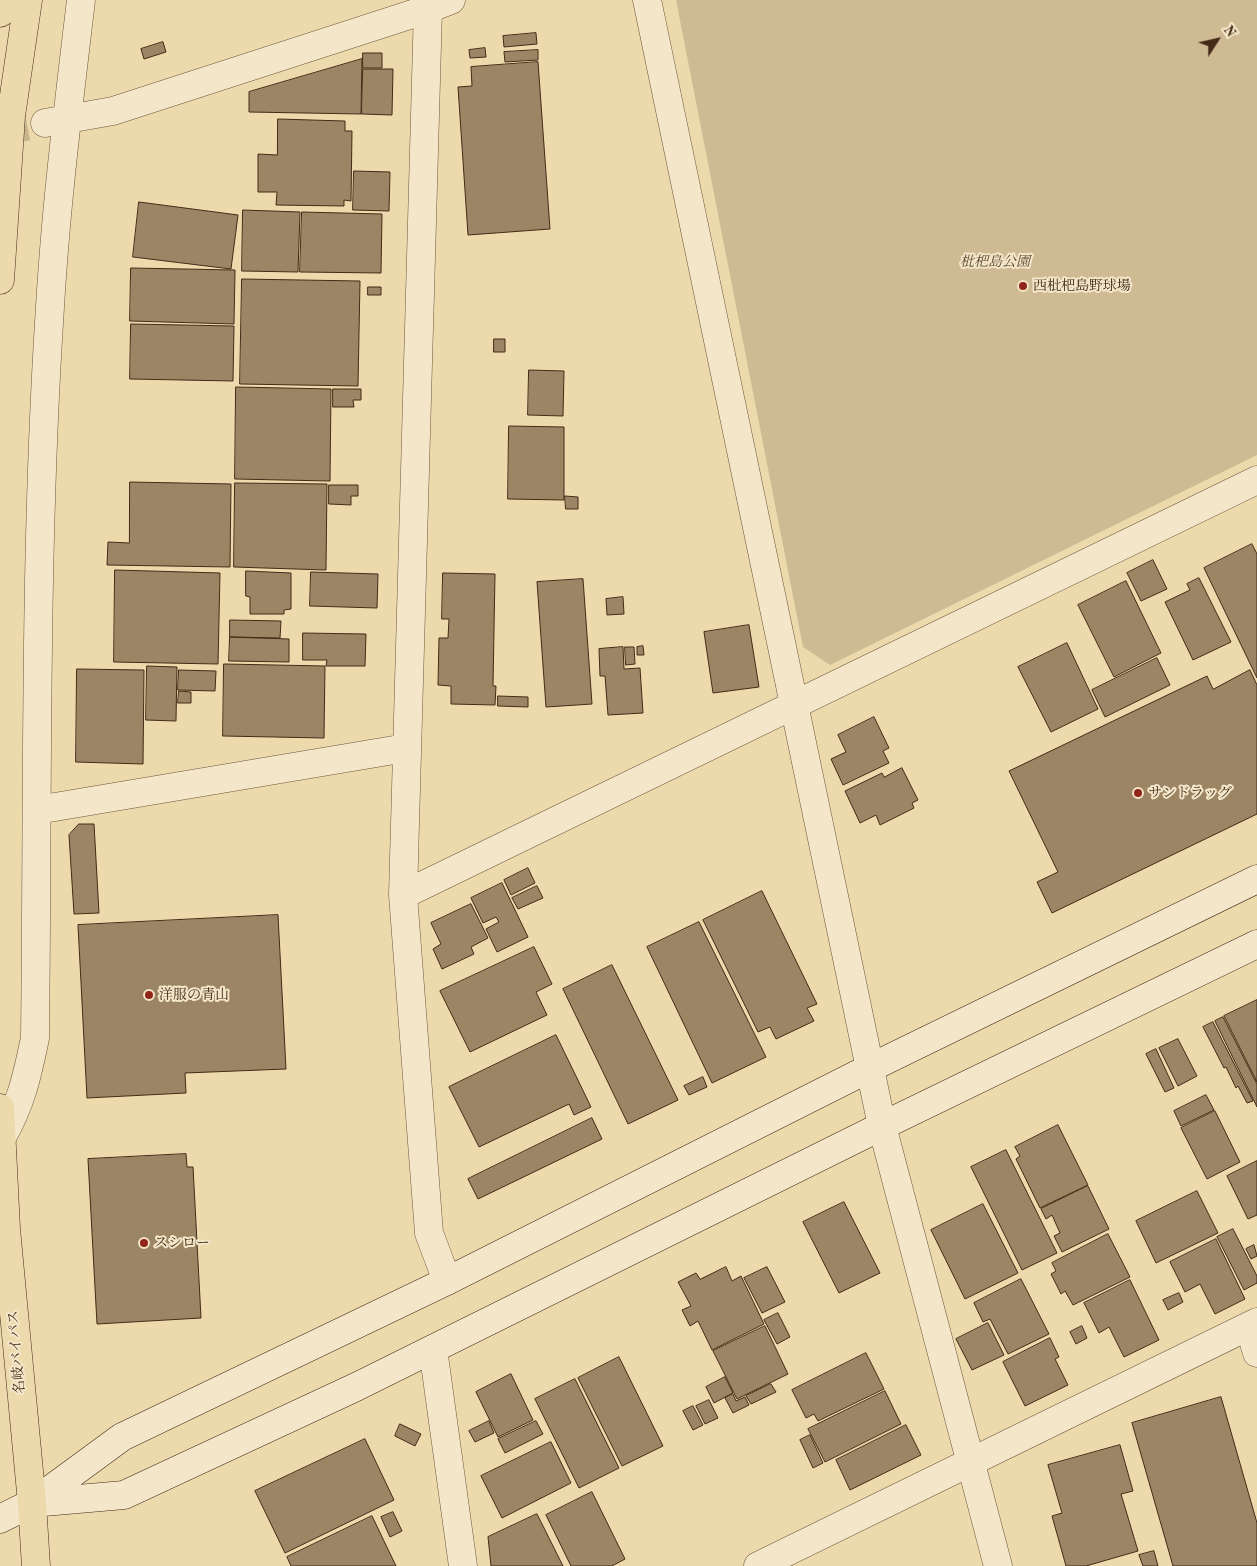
<!DOCTYPE html>
<meta charset="utf-8">
<style>
body{margin:0}
#map{position:relative;width:1257px;height:1566px;overflow:hidden;background:#ecd9ac;font-family:"Old Standard TT",serif}
canvas{display:block}
.north{position:absolute;left:1192px;top:15px;width:50px;height:50px;-webkit-text-stroke:4px #f3e6c9;paint-order:stroke;rotate:55deg;font-size:14px;font-weight:700;line-height:20px;text-align:center;color:#442a17}
.north::after{content:'';display:block;margin:auto;width:18px;height:22px;background:#442a17;clip-path:polygon(50% 0,100% 100%,50% 72%,0 100%)}
</style>
<div id="map">
<canvas width="1257" height="1566"></canvas>
<div class="north">N</div>
</div>
<script>
const c = document.querySelector('canvas').getContext('2d');
c.lineJoin = 'round';
function fillPath(path, color) { c.fillStyle = color; c.fill(path, 'evenodd'); }
function trace(path, color, width, dash) { c.strokeStyle = color; c.lineWidth = width; c.lineCap = dash ? 'butt' : 'round'; c.setLineDash(dash || []); c.stroke(path); }
function write(font, color, halo, rows, align = 'center') {
  c.font = font + ' "Old Standard TT","Noto Serif JP",serif'; c.lineWidth = 4; c.setLineDash([]); c.textBaseline = 'middle'; c.strokeStyle = halo; c.fillStyle = color; for (const [text, x, y, turn = 0] of rows) {
    c.save(); c.translate(x, y); c.rotate((+turn || 0) * Math.PI / 180); c.textAlign = isNaN(turn) ? turn : align; if (halo) c.strokeText(text, 0, 0); c.fillText(text, 0, 0); c.restore();
  }
}
fillPath(new Path2D(`
 M676 0H1257V455L830 665 803 647Z`), '#cfbb93');
const building = new Path2D(`
 M536 33 537 44 504 47 503 36Z
 M163 42 166 52 144 59 141 49Z
 M485 48 486 57 470 58 469 50Z
 M538 50V60L505 62 504 52Z
 M363 53H382V68H363Z
 M362 59 361 114 249 112V92Z
 M538 62 550 229 468 235 458 87 472 86 471 67Z
 M363 69H393L392 115 362 114Z
 M278 119 345 121V131H352L351 201 344 200V206L276 205 277 192H258V154L277 155Z
 M354 171 390 172 389 211 353 210Z
 M139 202 238 215 231 269 133 257Z
 M243 210 300 212 298 272 242 271Z
 M302 212 382 214 381 273 300 272Z
 M131 268 235 270 234 324 130 321Z
 M242 279 360 281 358 386 240 384Z
 M368 287H381V295H368Z
 M131 324 234 326 233 381 130 379Z
 M494 339H505V352H494Z
 M529 370 564 371 563 416 528 415Z
 M236 387 331 389 330 481 235 479Z
 M333 389H361V400H353L354 407H333Z
 M509 426 564 427V500L508 499Z
 M130 482 231 484 230 567 107 565 108 542 129 543Z
 M235 483 327 484 326 570 234 567Z
 M329 485H358V496H351V505L329 504Z
 M565 496 578 497V509H566Z
 M1252 544 1257 554V678L1204 568Z
 M1153 560 1167 589 1141 601 1127 573Z
 M115 570 220 573 218 664 114 662Z
 M246 571 291 573V609L284 610V614H250V597L246 596Z
 M311 572 378 574 377 608 310 606Z
 M443 573 495 574 493 686H496L495 705 451 704V686L438 685 439 638H448L449 619H442Z
 M1199 578 1231 642 1193 660 1165 602 1190 590 1187 584Z
 M583 579 592 704 546 707 537 582Z
 M1126 581 1161 653 1114 677 1078 605Z
 M623 597 624 614 607 615 606 599Z
 M230 620 281 621 280 638 230 637Z
 M749 625 759 687 713 693 704 632Z
 M303 633 366 634 365 666H326L327 660H303Z
 M230 637 289 639V662L229 661Z
 M1067 643 1098 709 1051 732 1018 667Z
 M643 646 644 655H637V647Z
 M623 647 624 669 640 668 643 713 608 715 605 676H600L599 649Z
 M625 647H634L635 664 626 665Z
 M1157 658 1170 685 1105 717 1092 690Z
 M224 664 325 666 324 738 223 736Z
 M147 666 177 667 176 721 146 720Z
 M77 669 144 670 143 764 76 762Z
 M179 670 216 671 215 691 178 690Z
 M1250 670 1257 685V814L1052 913 1037 882 1058 872 1009 771 1207 676 1213 689Z
 M179 691 191 692V703H178Z
 M498 696 528 697V707L498 706Z
 M874 717 889 748 883 751 889 763 843 785 831 759 846 752 838 735Z
 M902 768 918 800 912 803 914 808 880 825 876 815 860 823 845 791 882 773 884 777Z
 M79 824H94L99 913 74 914 69 835Z
 M528 868 535 883 511 895 504 880Z
 M502 883 528 937 497 952 486 929 499 922 496 917 483 923 471 898Z
 M537 886 543 898 518 909 512 898Z
 M762 891 817 1004 807 1008 814 1021 776 1039 770 1027 758 1032 703 920Z
 M471 904 488 938 471 947 474 954 442 969 433 949 441 944 431 923Z
 M278 915 286 1069 185 1073 186 1093 87 1098 78 925Z
 M699 922 766 1057 712 1083 647 947Z
 M534 947 552 984 536 992 547 1015 470 1052 440 991Z
 M612 965 678 1100 628 1124 563 989Z
 M1257 1000V1082L1224 1016Z
 M1223 1017 1257 1084V1107L1215 1021Z
 M1213 1022 1253 1101 1247 1103 1238 1086 1236 1088 1226 1067 1224 1068 1203 1027Z
 M556 1035 591 1107 574 1115 569 1104 479 1147 449 1087Z
 M1178 1039 1197 1076 1178 1086 1159 1048Z
 M1156 1049 1174 1088 1165 1092 1146 1054Z
 M703 1077 707 1087 689 1095 684 1086Z
 M1206 1095 1214 1110 1181 1126 1174 1111Z
 M1215 1111 1240 1162 1207 1179 1181 1128Z
 M592 1118 602 1139 478 1199 468 1179Z
 M1058 1125 1088 1185 1040 1208 1016 1159 1020 1156 1015 1147Z
 M1006 1150 1057 1253 1022 1270 971 1167Z
 M186 1154 187 1167H193L201 1318 97 1324 88 1159Z
 M1257 1161V1215L1248 1219 1227 1176Z
 M1088 1186 1109 1229 1062 1252 1054 1236 1060 1233 1052 1215 1046 1219 1041 1209Z
 M1197 1191 1218 1233 1156 1263 1136 1221Z
 M844 1202 880 1273 839 1293 803 1222Z
 M983 1204 1018 1273 965 1299 931 1230Z
 M1233 1229 1257 1276V1283L1244 1290 1217 1237Z
 M1108 1234 1130 1277 1073 1305 1065 1291 1061 1294 1051 1274 1056 1271 1052 1263Z
 M1216 1239 1245 1299 1215 1314 1200 1284 1185 1292 1170 1262Z
 M1254 1245 1257 1256 1251 1259 1246 1249Z
 M726 1267 732 1281 741 1276 764 1324 712 1350 698 1321 690 1326 682 1310 691 1306 678 1282 696 1273 700 1279Z
 M767 1267 785 1302 762 1313 744 1278Z
 M1021 1279 1049 1334 1008 1354 990 1319 983 1322 974 1303Z
 M1130 1280 1159 1340 1124 1357 1109 1327 1099 1333 1084 1303Z
 M1179 1293 1183 1302 1168 1310 1163 1300Z
 M778 1313 790 1337 777 1344 764 1320Z
 M988 1323 1004 1355 972 1370 956 1339Z
 M765 1326 788 1374 737 1399 713 1351Z
 M1082 1326 1087 1338 1076 1344 1070 1332Z
 M1050 1338 1059 1357 1055 1359 1068 1385 1025 1406 1003 1362Z
 M866 1353 884 1389 818 1421 814 1414 806 1418 792 1390Z
 M619 1357 663 1446 622 1466 578 1378Z
 M511 1374 533 1420 498 1437 476 1392Z
 M725 1377 733 1393 714 1403 706 1387Z
 M575 1379 619 1468 579 1488 535 1399Z
 M771 1384 776 1392 751 1404 746 1396Z
 M885 1391 901 1424 825 1462 808 1429Z
 M733 1394 736 1401 745 1397 749 1405 733 1413 725 1398Z
 M1221 1397 1257 1523V1566H1173L1132 1423Z
 M709 1400 718 1418 705 1424 696 1406Z
 M693 1406 703 1425 693 1430 683 1411Z
 M489 1421 494 1433 475 1442 469 1431Z
 M536 1421 543 1434 505 1453 498 1439Z
 M400 1424 421 1434 415 1446 395 1436Z
 M906 1425 921 1455 850 1490 836 1460Z
 M810 1435 823 1463 813 1468 800 1440Z
 M365 1439 394 1500 285 1553 255 1491Z
 M551 1442 571 1483 502 1518 481 1476Z
 M1120 1445 1133 1491 1121 1494 1138 1551 1086 1566H1066L1052 1516 1062 1513 1048 1465Z
 M592 1492 625 1559 612 1566H571L546 1515Z
 M393 1512 402 1531 390 1537 381 1517Z
 M537 1514 563 1566H491L488 1537Z
 M372 1516 396 1566H291L287 1557Z
 M1154 1551 1158 1566H1143L1139 1555Z`);
fillPath(building, '#9b8564');
trace(building, '#442a17', 1);
trace(new Path2D(`
 M0 132 45 123`), '#cab68e', 28, [28, 14]);
const street = new Path2D(`
 M429 0 428 9 403 895 429 1233 447 1281
 M647 0 882 1126 998 1566
 M45 123 113 111 428 9 451 0
 M37 810 406 748
 M403 895 1257 480
 M1 1139C21 1104 27 1077 35 1038 38 794 34 550 50 307 56 204 69 102 81 0
 M1249 1326 1257 1353
 M433 1349 463 1566
 M758 1566 1257 1322`);
const secondary = new Path2D(`
 M32 1503 124 1495 356 1387 882 1126 1257 944
 M0 1519 32 1503 122 1437 447 1281 870 1068 1257 879`);
const highway = new Path2D(`
 M0 13 2 0
 M0 280 11 116 28 0
 M0 1108 6 1229 32 1503 36 1566`);
trace(street, '#6e563c', 29);
trace(secondary, '#442a17', 29);
trace(highway, '#442a17', 29);
trace(street, '#f3e6c9', 28);
trace(secondary, '#f3e6c9', 28);
trace(highway, '#ecd9ac', 28);
for (const [x, y, r, color] of [
 [1023,286,5,"#8f2418"],
 [1138,793,5,"#8f2418"],
 [149,995,5,"#8f2418"],
 [144,1243,5,"#8f2418"]
]) { const dot = new Path2D(); dot.arc(x, y, r, 0, 2 * Math.PI); c.fillStyle = color; c.fill(dot); trace(dot, '#f3e6c9', 2); }
write('italic 14px', '#604730', '#f3e6c9', [
 ["枇杷島公園",995,262]
]);
write('14px', '#442a17', '#f3e6c9', [
 ["西枇杷島野球場",1033,286],
 ["サンドラッグ",1148,793],
 ["洋服の青山",159,995],
 ["スシロー",154,1243]
], 'left');
write('14px', '#442a17', '#f3e6c9', [
 ["名岐バイパス",17,1352,-95]
]);
</script>
